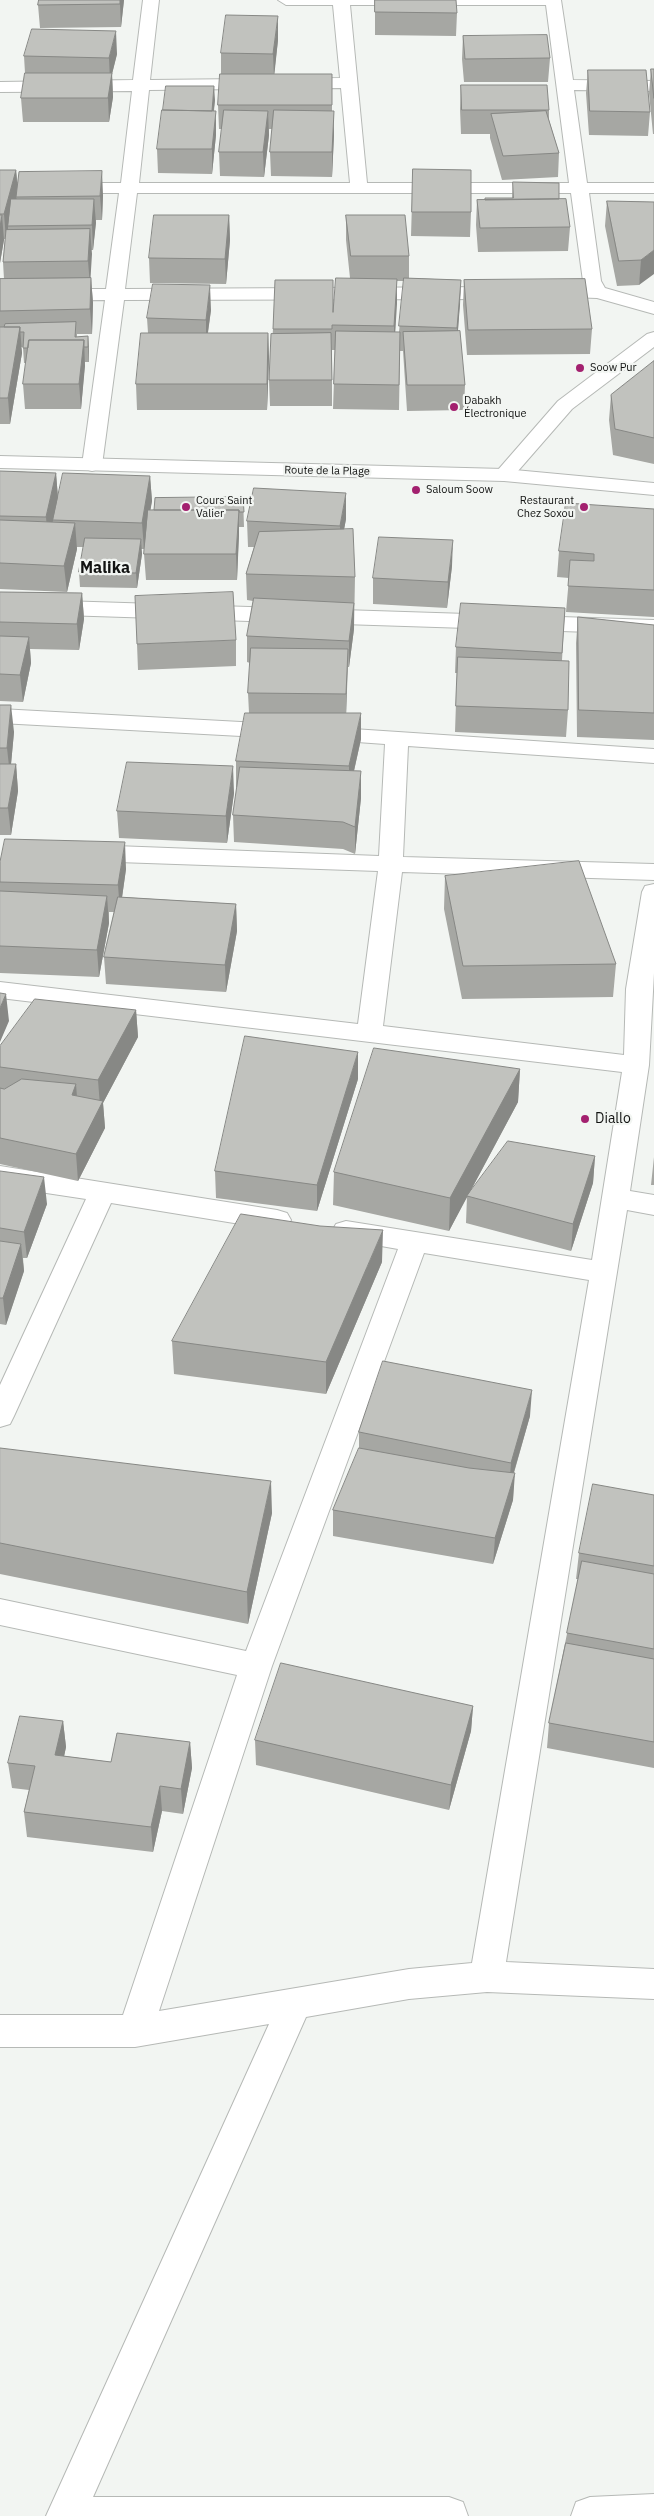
<!DOCTYPE html>
<meta charset="utf-8">
<style>
body{margin:0}
canvas{display:block;background:#f2f5f2}
</style>
<canvas width="654" height="2516"></canvas>
<script>
const c = document.querySelector('canvas').getContext('2d');
c.lineJoin = 'round';
function trace(path, color, width, dash) { c.strokeStyle = color; c.lineWidth = width; c.lineCap = dash ? 'butt' : 'round'; c.setLineDash(dash || []); c.stroke(path); }
function fillPath(path, color) { c.fillStyle = color; c.fill(path, 'evenodd'); }
function write(font, color, halo, rows, align = 'center') {
  c.font = font + ' "IBM Plex Sans",sans-serif'; c.lineWidth = 4.5; c.setLineDash([]); c.textBaseline = 'middle'; c.strokeStyle = halo; c.fillStyle = color; for (const [text, x, y, turn = 0] of rows) {
    c.save(); c.translate(x, y); c.rotate((+turn || 0) * Math.PI / 180); c.textAlign = isNaN(turn) ? turn : align; if (halo) c.strokeText(text, 0, 0); c.fillText(text, 0, 0); c.restore();
  }
}
const street = new Path2D(`
 M143 0H159L150 80 340 78 333 5H286L278 0H561L573 80 654 81V91L574 90 587 183H654V193H589L601 281 605 288 654 302V314L597 298 543 296 541 292 543 288 586 286 583 281 571 193H137L125 289 499 287 506 289 508 293 506 297 499 299 124 300 102 465 99 469 92 471 85 469 82 465 105 300 0 301V289H106L119 193H0V183H121L132 91 0 92V82L133 80ZM350 5H546L569 183H367ZM341 88 350 183H139L149 90Z
 M654 332V347L572 409 511 479 504 481 497 479 494 475 497 471 558 401 647 334Z
 M0 599 654 620V634L0 613Z
 M0 709 278 724 286 726 289 731 286 736 278 738 0 723Z
 M323 727 654 749V763L408 746 403 857 654 864V880L402 872 383 1026 624 1055 626 989 642 892 645 886 654 884V973L649 1065 630 1191 654 1195V1215L627 1210 506 1962 654 1969V1999L487 1992 409 1999 306 2017 93 2497H449L463 2502 468 2516H46L269 2024 135 2047H0V2015H123L237 1675 0 1625V1599L246 1651 398 1249 336 1238 332 1231 336 1224 346 1221 592 1260 622 1072 0 998V982L358 1024 378 871 89 861 81 858 77 853 81 848 89 845 379 856 385 744 315 739 312 734 315 729ZM424 1253 589 1280 472 1963 409 1969 159 2011 272 1666Z
 M0 1166 277 1210 287 1213 291 1220 287 1227 277 1230 111 1203 14 1416 10 1424 0 1427V1385L86 1199 0 1186Z
 M654 2494V2516H571L576 2502 590 2497Z`);
const secondary = new Path2D(`
 M0 456 504 469 654 483V495L504 481 0 468Z`);
trace(street, '#b6b9b6', 2);
trace(secondary, '#b6b9b6', 2);
fillPath(street, '#fff');
fillPath(secondary, '#fff');
fillPath(new Path2D(`
 M39 0H124L121 27 40 28 38 5Z
 M375 0 457 13 456 36 375 35Z
 M463 36 550 58 548 82H464L462 59Z
 M278 40 274 74H332V111L334 135 332 177 271 176 270 152 272 129H269V135L264 177 220 176 219 152 222 129H219L218 105 221 74V53Z
 M117 54 112 74 113 97 109 122H23L21 98 25 73 24 56Z
 M651 69H654V134H653L649 93Z
 M588 70 650 112 648 136 589 135 586 93Z
 M461 85 549 110V120L559 153 558 177 502 180 490 138V134H461L460 109Z
 M215 100 214 111 216 135 212 174 158 173 157 149Z
 M413 169 471 212 470 237 411 236Z
 M0 170H16L18 186 103 195 102 220H96L93 250H91L90 278H91L93 303 92 334H77V337L88 336 89 351V362H85L81 409H25L23 384 26 363H24L23 347H21L22 353 10 424H0V279H4L3 262 6 239H4L0 263Z
 M513 182 559 199 570 227 568 251 478 252 476 225 477 200 512 198Z
 M607 201 654 202 639 285 617 286 605 226Z
 M229 215 230 240 226 284 150 283 149 258Z
 M346 215 409 256V278L461 280 458 331 465 385 464 410 407 411 403 351H400L399 410 333 409 335 350H332V406H270L269 380 273 329 333 312 350 278 346 240ZM397 281H404L399 332H395Z
 M464 280 592 329 590 354 467 355 463 305Z
 M211 310 208 333H268L269 358 267 410H137L136 384 148 333 147 318Z
 M654 361V464L613 455 609 420 611 395Z
 M0 471 56 473 58 498 150 476 152 501 150 510 243 497 244 527H239L237 580H146L144 554 146 533 144 549H141L142 554 137 588 80 587 79 572 84 547H77V549L67 592 0 589Z
 M654 509V617L566 612 569 578 557 577 559 551Z
 M346 519 344 529 355 577 354 629 349 667H348L346 713 361 739 354 771 361 798 355 854 343 849 234 842 233 815 237 787H236V761L249 713 248 693 250 663 247 662V636L253 601 247 600 246 574 254 547H248L247 521Z
 M452 566 447 608 373 604V578Z
 M0 592 82 593 84 619 79 650 30 649 31 663 23 702 0 701Z
 M565 608 562 660 568 710 566 737 455 732 457 673H455L456 647Z
 M578 617 654 625V740L577 737 576 643Z
 M236 640V666L138 670 137 644Z
 M0 705 14 732 11 764H16L18 791 11 835H0Z
 M234 793 227 843 119 838 117 811Z
 M0 862 126 869 122 897 236 904 237 931 226 992 106 984 104 957 114 912H109V923L99 977 0 973Z
 M445 876 616 964 613 997 462 999 444 909Z
 M136 1010 138 1037 103 1103 105 1128 78 1181 0 1164V1046Z
 M520 1069 518 1102 469 1194 595 1156 593 1183 571 1251 466 1223 467 1196 449 1231 333 1205 334 1172Z
 M358 1079 317 1211 216 1198 215 1171Z
 M654 1157V1185H651Z
 M0 1171 47 1204 27 1258H23L24 1271 6 1325 0 1324Z
 M382 1262 326 1394 174 1374 172 1341Z
 M530 1416 514 1473 513 1500 493 1564 333 1536V1510L359 1449V1432Z
 M0 1448 272 1513 248 1624 0 1574Z
 M654 1495V1768L547 1748 549 1723 578 1579H576L579 1553Z
 M473 1706 471 1731 449 1810 256 1765 255 1740Z
 M63 1721 66 1747 64 1756 111 1762 190 1742 192 1768 183 1814 162 1811 153 1852 27 1837 24 1812 29 1790 12 1788 8 1763Z`), '#a6a7a3');
fillPath(new Path2D(`
 M120 0H124L121 27 120 4Z
 M278 16V40L274 78 273 54Z
 M116 31 117 54 112 74 113 97 109 122 108 98 110 81 109 58Z
 M214 86 215 100 211 131V117Z
 M216 111V135L212 174V149Z
 M268 111 269 135 264 177 263 152Z
 M334 111V135L332 177V152Z
 M16 170 18 194 16 197 17 200 8 226V231L6 239 4 214Z
 M102 171 103 195 102 220 100 196Z
 M94 199 96 223 93 250 92 225Z
 M2 215 4 240 0 263V227Z
 M229 215 230 240 226 284 225 259Z
 M90 229 92 254 90 286 88 261Z
 M654 250V274L639 285 641 260Z
 M91 278 93 303 92 334 90 309Z
 M397 279V304L394 352V326Z
 M461 280 460 305 456 353 457 328Z
 M210 285 211 310 206 345V320Z
 M20 327 22 353 10 424 8 398Z
 M268 333 269 358 267 410V384Z
 M88 336 89 351V362L88 347Z
 M84 340 85 366 81 409 79 384Z
 M56 473 58 498 48 543 46 517Z
 M150 476 152 501 144 549 142 523Z
 M346 493V519L340 552V526Z
 M239 510V536L237 580 236 554Z
 M75 523 77 549 67 592 64 566Z
 M141 539 142 554 137 588 136 573Z
 M453 540 452 566 447 608 448 582Z
 M82 593 84 619 79 650 77 624Z
 M354 603V629L349 667V641Z
 M29 637 31 663 23 702 20 675Z
 M348 649 347 676 346 721V694Z
 M11 705 14 732 10 775 7 748Z
 M361 713V739L349 793V766Z
 M16 764 18 791 11 835 8 808Z
 M233 766 234 793 227 843 226 816Z
 M361 771V798L355 854V827Z
 M125 842 126 869 120 912 118 885Z
 M107 896 109 923 99 977 97 950Z
 M236 904 237 931 226 992 225 965Z
 M6 994 9 1021 0 1042V1008Z
 M136 1010 138 1037 103 1103 105 1128 78 1181 76 1154 100 1106 98 1080Z
 M358 1052V1079L317 1211V1185Z
 M520 1069 518 1102 449 1231 450 1198Z
 M76 1084 78 1110 72 1095Z
 M595 1156 593 1183 571 1251 573 1224Z
 M44 1177 47 1204 27 1258 24 1232Z
 M383 1230 382 1262 326 1394V1362Z
 M21 1244 24 1271 6 1325 3 1298Z
 M532 1390 530 1416 509 1489 511 1463Z
 M515 1473 513 1500 493 1564 495 1538Z
 M271 1481 272 1513 248 1624 247 1592Z
 M473 1706 471 1731 449 1810 451 1785Z
 M63 1721 66 1747 59 1781 55 1755Z
 M190 1742 192 1768 183 1814 181 1789Z
 M160 1786 162 1811 153 1852 151 1827Z`), '#878885');
const building = new Path2D(`
 M39 0H120V4L38 5Z
 M375 0H456L457 13 375 12Z
 M226 15 278 16 273 54 221 53Z
 M32 29 116 31 109 58 24 56Z
 M547 35 550 58 465 59 463 36Z
 M651 69H654V98Z
 M588 70H646L650 112 590 111Z
 M25 73H112L108 98H21Z
 M220 74H332V105H218Z
 M461 85H547L549 110H462Z
 M166 86H214L212 111 163 110Z
 M162 110 216 111 212 149H157Z
 M224 110 268 111 263 152H219Z
 M274 110 334 111 332 152H270Z
 M546 111 559 153 503 156 491 114Z
 M413 169 471 170V212H412Z
 M0 170H16L4 214H0Z
 M102 171 100 196 16 197 19 172Z
 M513 182 559 183V199L485 200V198H513Z
 M11 199H94L92 225 8 226Z
 M566 199 570 227 480 228 477 200Z
 M607 201 654 202V250L641 260 619 261Z
 M0 215H2L0 227Z
 M154 215H229L225 259 149 258Z
 M346 215H405L409 256H351Z
 M90 229 88 261 3 262 6 230Z
 M91 278 90 309 0 311V279Z
 M336 278 397 279 394 326 332 325V329H273L275 280H333V312Z
 M404 278 461 280 457 328 399 326Z
 M585 279 592 329 468 330 464 280Z
 M153 284 210 285 206 320 147 318Z
 M76 322 75 337 88 336V347H84V340H29L28 348H23L24 332H20V327H4L5 324Z
 M0 327H20L8 398H0Z
 M336 331 400 332 399 385 334 384Z
 M460 331 465 385H407L403 332Z
 M141 333H268L267 384H136Z
 M331 333 332 380H269L271 334Z
 M29 340H84L79 384H23Z
 M654 361V438L615 429 611 395Z
 M0 471 56 473 46 517 0 516Z
 M63 473 150 476 142 523 53 520Z
 M254 488 346 493 340 526 247 521Z
 M243 497 244 512H239V510H154L155 498Z
 M566 503 654 509V590L568 586 570 560 594 561V554L559 551Z
 M148 510H239L236 554H144Z
 M0 520 75 523 64 566 0 563Z
 M353 529 355 577 246 574 259 532Z
 M379 537 453 540 448 582 373 578Z
 M85 538 141 539 136 573 79 572Z
 M0 592 82 593 77 624 0 622Z
 M233 592 236 640 137 644 135 596Z
 M254 598 354 603 349 641 247 636Z
 M461 603 565 608 562 653 456 647Z
 M578 617 654 625V713L579 710Z
 M0 636 29 637 20 675 0 674Z
 M251 648 348 649 346 694 248 693Z
 M458 657 569 661 568 710 456 706Z
 M0 705H11L7 748H0Z
 M245 713H361L349 766 236 761Z
 M127 762 233 766 226 816 117 811Z
 M0 764H16L8 808H0Z
 M240 767 361 771 355 827 343 822 233 815Z
 M5 839 125 842 118 885 0 882V862Z
 M579 861 616 964 463 966 445 876Z
 M0 891 107 896 97 950 0 946Z
 M118 897 236 904 225 965 104 957Z
 M0 993 6 994 0 1008Z
 M35 999 136 1010 98 1080 0 1067V1046Z
 M245 1036 358 1052 317 1185 215 1171Z
 M374 1048 520 1069 450 1198 334 1172Z
 M22 1079 76 1084 72 1095 103 1101 76 1154 0 1138V1088L4 1089Z
 M508 1141 595 1156 573 1224 467 1196Z
 M0 1171 44 1177 24 1232 0 1228Z
 M241 1214 320 1226 383 1230 326 1362 172 1341Z
 M0 1241 21 1244 3 1298H0Z
 M383 1361 532 1390 511 1463 359 1432Z
 M0 1448 271 1481 247 1592 0 1543Z
 M359 1448 469 1468 515 1473 495 1538 333 1510Z
 M593 1484 654 1495V1566L579 1553Z
 M582 1561 654 1574V1649L567 1633Z
 M566 1643 654 1659V1742L549 1723Z
 M281 1663 473 1706 451 1785 255 1740Z
 M20 1716 63 1721 55 1755 111 1762 117 1733 190 1742 181 1789 160 1786 151 1827 24 1812 35 1766 8 1763Z`);
fillPath(building, '#c1c2be');
trace(building, '#878885', 1);
for (const [x, y, r, color] of [
 [580,368,5,"#a3206f"],
 [454,407,5,"#a3206f"],
 [416,490,5,"#a3206f"],
 [186,507,5,"#a3206f"],
 [584,507,5,"#a3206f"],
 [585,1119,5,"#a3206f"]
]) { const dot = new Path2D(); dot.arc(x, y, r, 0, 2 * Math.PI); c.fillStyle = color; c.fill(dot); trace(dot, '#f2f5f2', 2); }
write('11px', '#121312', '#f2f5f2', [
 ["Soow Pur",590,368],
 ["Dabakh",464,401],
 ["Électronique",464,414],
 ["Saloum Soow",426,490],
 ["Cours Saint",196,501],
 ["Valier",196,514],
 ["Restaurant",574,501,"right"],
 ["Chez Soxou",574,514,"right"]
], 'left');
write('11px', '#121312', '#f2f5f2', [
 ["Route de la Plage",327,471,1]
]);
write('14px', '#121312', '#f2f5f2', [
 ["Diallo",595,1119]
], 'left');
write('bold 16px', '#121312', '#f2f5f2', [
 ["Malika",105,568]
]);
</script>
